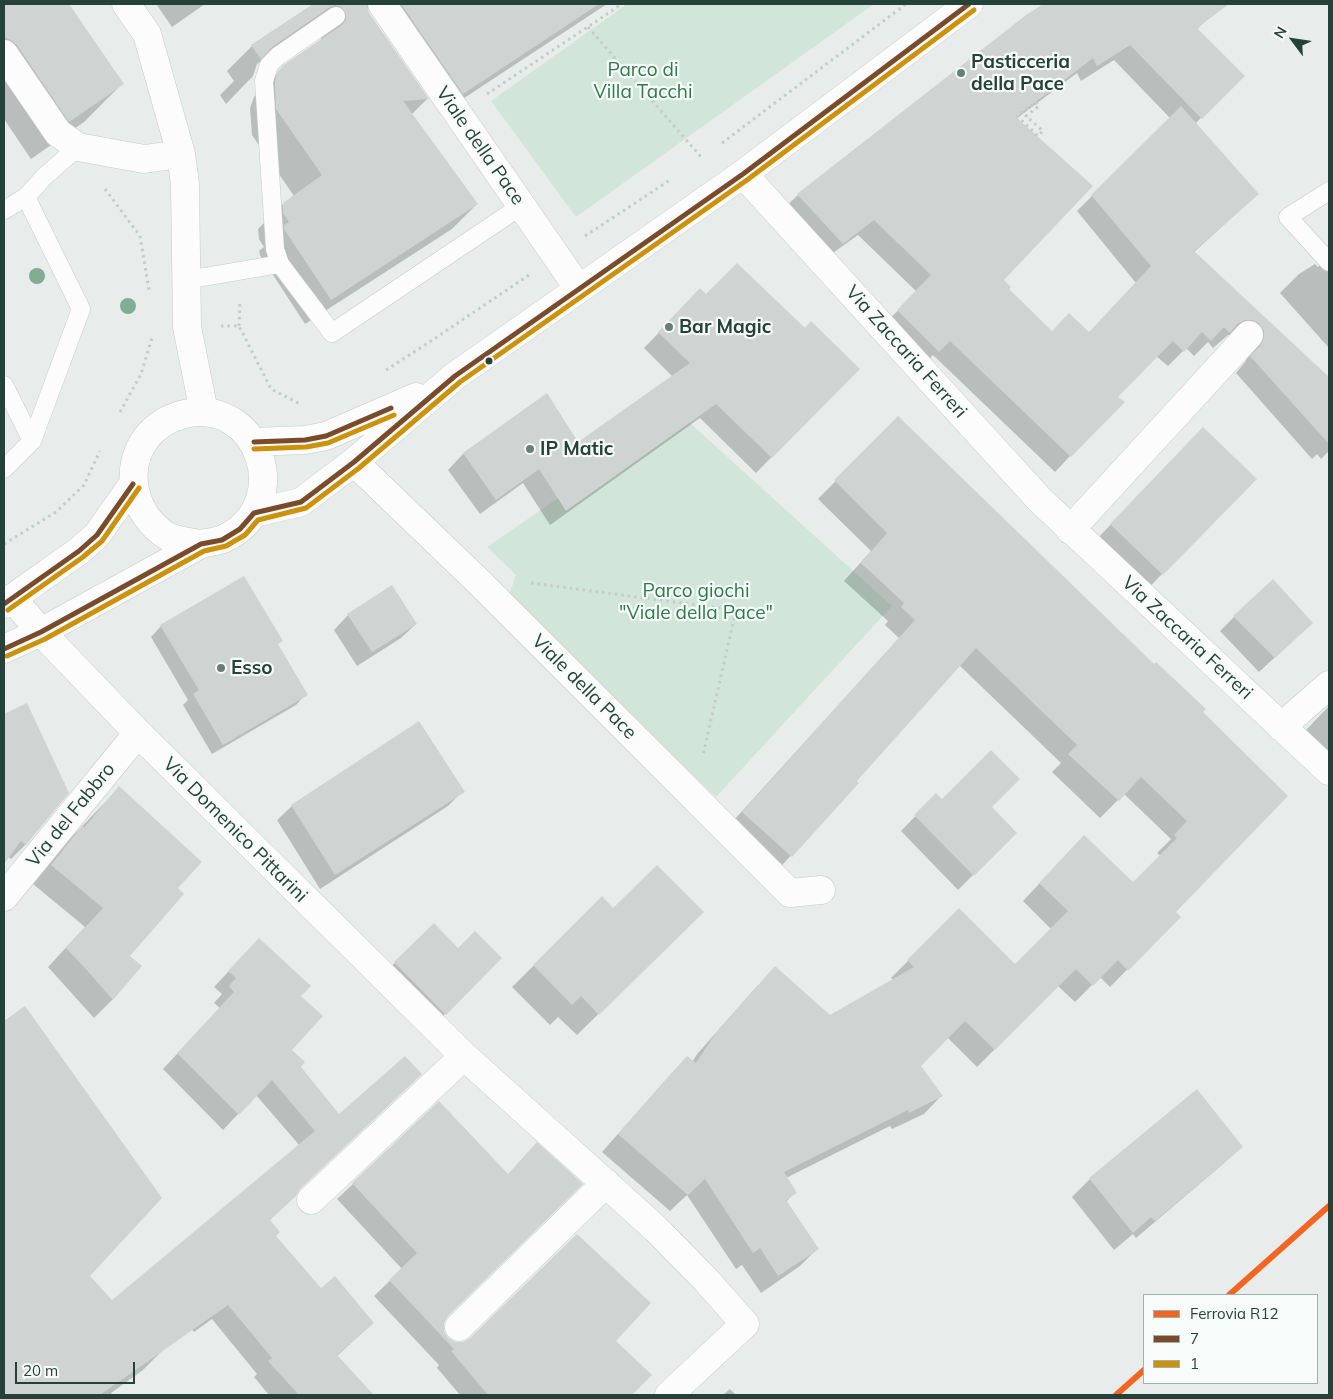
<!DOCTYPE html>
<style>
body{margin:0}
#map{position:relative;width:1333px;height:1399px;overflow:hidden;background:#e8edeb;font-family:Mulish,sans-serif}
canvas{display:block}
.frame{position:absolute;inset:0;border:5px solid #24423a;pointer-events:none}
.legend{position:absolute;left:1143px;top:1294px;width:175px;height:90px;box-sizing:border-box;background:#f7fbf9;border:1px solid #a3b1ad;margin:0;padding:6px 9px;list-style:none;font-size:15px;color:#24423a}
.legend li{display:flex;align-items:center;gap:10px;height:25px}
.legend b{width:25px;border:1px solid #a3b1ad}
.north{position:absolute;left:1268px;top:15px;width:50px;height:50px;-webkit-text-stroke:4px #f7fbf9;paint-order:stroke;rotate:301deg;font-size:14px;font-weight:700;line-height:20px;text-align:center;color:#24423a}
.north::after{content:'';display:block;margin:auto;width:18px;height:22px;background:#24423a;clip-path:polygon(50% 0,100% 100%,50% 72%,0 100%)}
.scale{position:absolute;left:15px;top:1362px;width:120px;height:22px;box-sizing:border-box;border:2px solid #24423a;border-top:0;padding-left:6px;font-size:15px;line-height:18px;white-space:nowrap;color:#24423a;-webkit-text-stroke:4px #f7fbf9;paint-order:stroke}
</style>
<div id="map">
<canvas width="1333" height="1399"></canvas>
<div class="frame"></div>
<ul class="legend">
<li><b style="height:6px;background:#f26522"></b>Ferrovia R12</li>
<li><b style="height:6px;background:#7a4b2a"></b>7</li>
<li><b style="height:6px;background:#cd920c"></b>1</li>
</ul>
<div class="north">N</div>
<div class="scale">20 m</div>
</div>
<script>
const c = document.querySelector('canvas').getContext('2d');
c.lineJoin = 'round';
function fillPath(path, color) { c.fillStyle = color; c.fill(path, 'evenodd'); }
function trace(path, color, width, dash) { c.strokeStyle = color; c.lineWidth = width; c.lineCap = dash ? 'butt' : 'round'; c.setLineDash(dash || []); c.stroke(path); }
function write(font, color, halo, rows, align = 'center') {
  c.font = font + ' Mulish,sans-serif'; c.lineWidth = 4.5; c.setLineDash([]); c.textBaseline = 'middle'; c.strokeStyle = halo; c.fillStyle = color; for (const [text, x, y, turn = 0] of rows) {
    c.save(); c.translate(x, y); c.rotate((+turn || 0) * Math.PI / 180); c.textAlign = isNaN(turn) ? turn : align; if (halo) c.strokeText(text, 0, 0); c.fillText(text, 0, 0); c.restore();
  }
}
fillPath(new Path2D(`
 M627 4H874L576 217 491 101Z
 M680 414 892 606 716 797 508 598 516 575 487 547Z`), '#d1e6d8');
fillPath(new Path2D(`
 M4 4H67L122 84 84 122 31 159 4 119Z
 M156 4H205L172 27Z
 M315 4H332L368 14 427 99 411 115 477 204 452 229 305 324 260 255 259 251 264 247 259 239 258 229 283 204 294 196 252 135 250 108 254 97 286 65 322 40 316 31 304 32 257 64 253 76 226 104 220 95 234 81 227 71 252 46Z
 M359 4H455L459 11 469 4H607L443 112 376 14 369 9 362 7Z
 M1045 4H1201L1210 17 1197 29 1243 76 1195 124 1258 194 1194 252 1329 379V451L1321 459 1317 454 1312 459 1236 373 1245 362 1249 355 1236 335H1228L1213 348 1208 342 1194 356 1186 348 1168 366 1156 356 1116 397 1070 456 1055 472 933 355 922 367 882 326 917 292 858 235 826 258 782 210 798 195 1026 16ZM1114 60 1170 118 1077 211 1136 283 1089 334 1051 333 1008 289 1002 280 1016 119 1077 73 1081 81Z
 M1329 256V348L1280 293 1299 274 1315 264 1318 267Z
 M700 290 706 296 805 330 858 369 756 473 700 418 550 525 523 483 480 514 448 470 463 454 547 395 578 444 673 377 644 348Z
 M898 418 1287 796 1174 912 1179 917 1110 987 1100 977 1075 1002 1058 986 977 1067 947 1037 919 1066 941 1096 924 1114 892 1129 890 1126 786 1178 795 1192 786 1202 817 1249 800 1266 761 1293 742 1265 736 1269 687 1195 670 1211 602 1152 670 1075 687 1057 692 1062 698 1053 758 985 830 1017 893 980 891 978 959 910 1015 965 1051 929 1023 901 1067 854 1133 884 1161 856 1157 853 1171 839 1124 794 1100 818 1052 772 1061 763 959 665 855 781 857 783 774 874 725 830 899 638 885 625 888 621 844 581 871 551 818 499Z
 M1182 451 1162 574 1141 596 1090 546Z
 M348 615 416 624 401 638 357 666 334 630Z
 M1234 617 1297 637 1259 672 1220 631Z
 M161 626 277 645 306 694 296 705 212 754 183 705 188 700 151 637Z
 M27 705 63 783 65 782 26 844 11 859 8 856 4 861V715Z
 M1329 706V754L1328 755 1306 730Z
 M119 788 128 956 140 966 112 1000 94 1018 48 967 85 927 33 884 64 845Z
 M463 791 448 806 320 889 277 820 292 806Z
 M936 795 942 801 990 808 1015 833 958 890 901 831Z
 M602 898 613 909 702 912 577 1035 558 1017 550 1025 512 987Z
 M434 925 458 949 500 958 430 1029 380 977Z
 M244 955 299 996 291 1050 299 1067 339 1116 298 1190 269 1221 274 1236 321 1290 373 1323 337 1356 372 1395H269L254 1377 257 1374 212 1319 194 1332 147 1276 300 1146 256 1095 223 1130 163 1069 220 1008 214 1003 222 994 214 987Z
 M25 1007 88 1276 112 1302 166 1347 143 1370 111 1393 113 1395H4V1022Z
 M1196 1091 1241 1146 1223 1164 1136 1238 1133 1234 1114 1250 1072 1197 1090 1179Z
 M439 1103 447 1316 443 1323V1332L447 1338 455 1343 614 1341 650 1375 630 1395H460L437 1368 439 1365 374 1296 402 1269 337 1199Z
 M730 1389 736 1395H723Z`), '#0003');
fillPath(new Path2D(`
 M4 4H69L124 84 69 122 17 45 11 40 4 37Z
 M313 4H367L369 13 429 99 403 101 478 204 331 300 284 229V225L289 222 283 213V203L322 175 276 109 275 82 278 71 285 64 342 25 346 20V15L341 7 336 5 330 7 272 47 261 59 251 45Z
 M401 4H599L463 94Z
 M1043 4H1229L1197 28 1245 76 1202 119 1130 45 1097 66 1093 58 1016 117 1093 186 1004 280 1011 287 1009 289 1052 331 1069 313 1089 332 1151 266 1091 195 1181 106 1259 194 1194 251 1329 377V444L1250 356 1261 345 1264 338V331L1259 323 1252 320H1245L1237 324 1230 333 1224 327 1211 341 1202 332 1184 352 1173 341 1118 397 1125 402 1071 457 950 341 939 352 897 310 931 275 874 220 843 244 797 194 1026 15Z
 M737 263 805 328 811 321 860 369 772 458 716 404 566 511 539 469 496 500 463 453 547 393 578 442 690 363 658 332 700 288 706 294Z
 M898 416 1154 664 1156 662 1206 709 1203 712 1288 796 1176 912 1181 917 1128 971 1118 960 1093 986 1076 969 995 1050 965 1021 921 1066 943 1096 909 1113 908 1110 784 1172 797 1193 786 1200 819 1249 778 1276 760 1248 753 1253 705 1179 688 1195 618 1134 687 1056 696 1063 715 1034 775 966 830 1015 914 967 907 960 959 908 1015 964 1068 911 1039 883 1084 835 1133 882 1177 838 1174 835 1187 821 1141 777 1119 801 1068 754 1077 745 976 648 857 781 859 783 792 857 742 812 915 620 901 607 904 603 861 563 887 533 834 480Z
 M1203 427 1257 479 1163 575 1110 524Z
 M244 576 283 641 278 644 308 695 223 745 193 694 199 690 160 625Z
 M1273 579 1313 623 1275 658 1233 616Z
 M392 585 417 624 372 652 347 614Z
 M27 703 69 793 26 845 21 841 4 864V714Z
 M419 721 465 792 335 875 291 805Z
 M991 750 1020 779 992 807 1017 833 974 876 914 815 936 793 942 799Z
 M119 786 202 862 178 888 184 894 130 956 142 966 113 1000 85 968 66 948 103 908 51 865 83 825 84 828Z
 M657 865 704 912 599 1015 581 996 572 1005 533 965 602 896 613 908Z
 M434 923 458 948 475 931 502 958 446 1015 394 962Z
 M259 938 311 986 301 996 323 1016 292 1050 305 1062 301 1067 339 1114 405 1056 422 1074 300 1189 296 1196 270 1220 280 1232 276 1236 321 1288 335 1276 374 1323 337 1355 374 1395H299L268 1361 272 1358 228 1305 100 1395H4V1021L25 1006 162 1198 90 1276 112 1300 315 1131 272 1080 239 1115 177 1053 234 992 229 986 236 978 228 971Z
 M1197 1089 1243 1147 1155 1221 1151 1217 1133 1233 1089 1178Z
 M439 1101 508 1174 537 1142 583 1184 448 1316 444 1323V1331L448 1338 455 1342H463L470 1338 577 1234 651 1303 616 1341 652 1375 632 1395H488L451 1351 454 1349 389 1280 417 1253 352 1183Z`), '#cfd4d2');
const service = new Path2D(`
 M336 16 278 56 269 65 264 81 275 249 280 264 332 333 521 206
 M1329 191 1288 217 1329 262
 M4 210 26 197
 M186 280 280 264
 M4 385 32 441
 M4 469 32 441 81 309 26 197 44 177 78 147`);
const minor = new Path2D(`
 M126 4 147 34 181 154 185 184 187 327 204 412
 M382 4 579 289
 M4 54 58 133 78 147 144 159 181 154
 M743 174 1040 500 1329 771
 M354 462 480 583 790 893 821 890
 M1070 530 1249 335
 M12 598 41 632 138 733 464 1056 656 1229 706 1280 745 1324 669 1395
 M1281 727 1329 685
 M4 897 138 733
 M311 1200 464 1056
 M459 1327 606 1183`);
const secondary = new Path2D(`
 M254 442 305 440 326 436 416 397
 M254 513 301 502 354 462 455 376 743 174 969 4
 M4 604 79 551 97 535 133 484
 M4 649 41 632 201 544C208 542 216 542 223 539 298 505 258 393 181 415 167 419 156 426 147 437 122 470 134 515 167 536 176 541 191 542 201 544`);
trace(service, '#c5cac8', 19);
trace(minor, '#c5cac8', 29);
trace(secondary, '#c3cbc8', 29);
trace(new Path2D(`
 M588 27 702 158
 M487 94 622 4
 M1036 102 1039 106 1026 116 1043 131 1038 136 1017 116Z
 M722 143 906 4
 M105 189 140 236 149 290
 M585 236 670 180
 M221 326H239L271 389 300 404
 M239 326 240 302
 M386 370 431 341 529 275
 M120 412 141 374 152 338
 M4 544 56 512 84 485 100 451
 M531 583 736 610 703 755`), '#c3ccca', 3, [2.5, 4]);
trace(service, '#fcfcfc', 18);
trace(minor, '#fcfcfc', 28);
trace(secondary, '#fcfcfc', 28);
trace(new Path2D(`
 M254 442 305 440 326 436 391 408
 M4 604 79 551 97 535 133 484
 M4 649 41 632 201 544 222 540 240 529 254 513 301 502 354 462 455 376 743 174 969 4`), '#7a4b2a', 5);
trace(new Path2D(`
 M254 449 306 447 328 443 394 415
 M8 610 83 557 102 541 139 488
 M7 656 45 639 204 551 226 546 245 535 258 520 306 508 359 468 460 382 747 180 974 10`), '#cd920c', 5);
trace(new Path2D(`
 M1229 1295 1329 1206
 M1116 1395 1144 1370`), '#f26522', 6);
c.fillStyle = '#81ae93';
for (const [x, y] of [
 [37,276],
 [128,306]
]) { c.beginPath(); c.arc(x, y, 8, 0, 2 * Math.PI); c.fill(); }
for (const [x, y, r, color] of [
 [961,73,5,"#697e78"],
 [669,327,5,"#697e78"],
 [489,361,4.5,"#24423a"],
 [530,449,5,"#697e78"],
 [221,668,5,"#697e78"]
]) { const dot = new Path2D(); dot.arc(x, y, r, 0, 2 * Math.PI); c.fillStyle = color; c.fill(dot); trace(dot, '#f7fbf9', 2); }
write('bold 19px', '#24423a', '#f7fbf9', [
 ["Pasticceria",971,62],
 ["della Pace",971,84],
 ["Bar Magic",679,327],
 ["IP Matic",540,449],
 ["Esso",231,668]
], 'left');
write('19px', '#2d7a4b', '#f7fbf9', [
 ["Parco di",643,70],
 ["Villa Tacchi",643,92],
 ["Parco giochi",696,591],
 ["\"Viale della Pace\"",696,613]
]);
write('19px', '#24423a', '#f7fbf9', [
 ["Viale della Pace",480,146,55],
 ["Via Zaccaria Ferreri",906,352,48],
 ["Via Zaccaria Ferreri",1187,638,43],
 ["Viale della Pace",584,687,45],
 ["Via del Fabbro",71,815,-51],
 ["Via Domenico Pittarini",235,830,45]
]);
</script>
